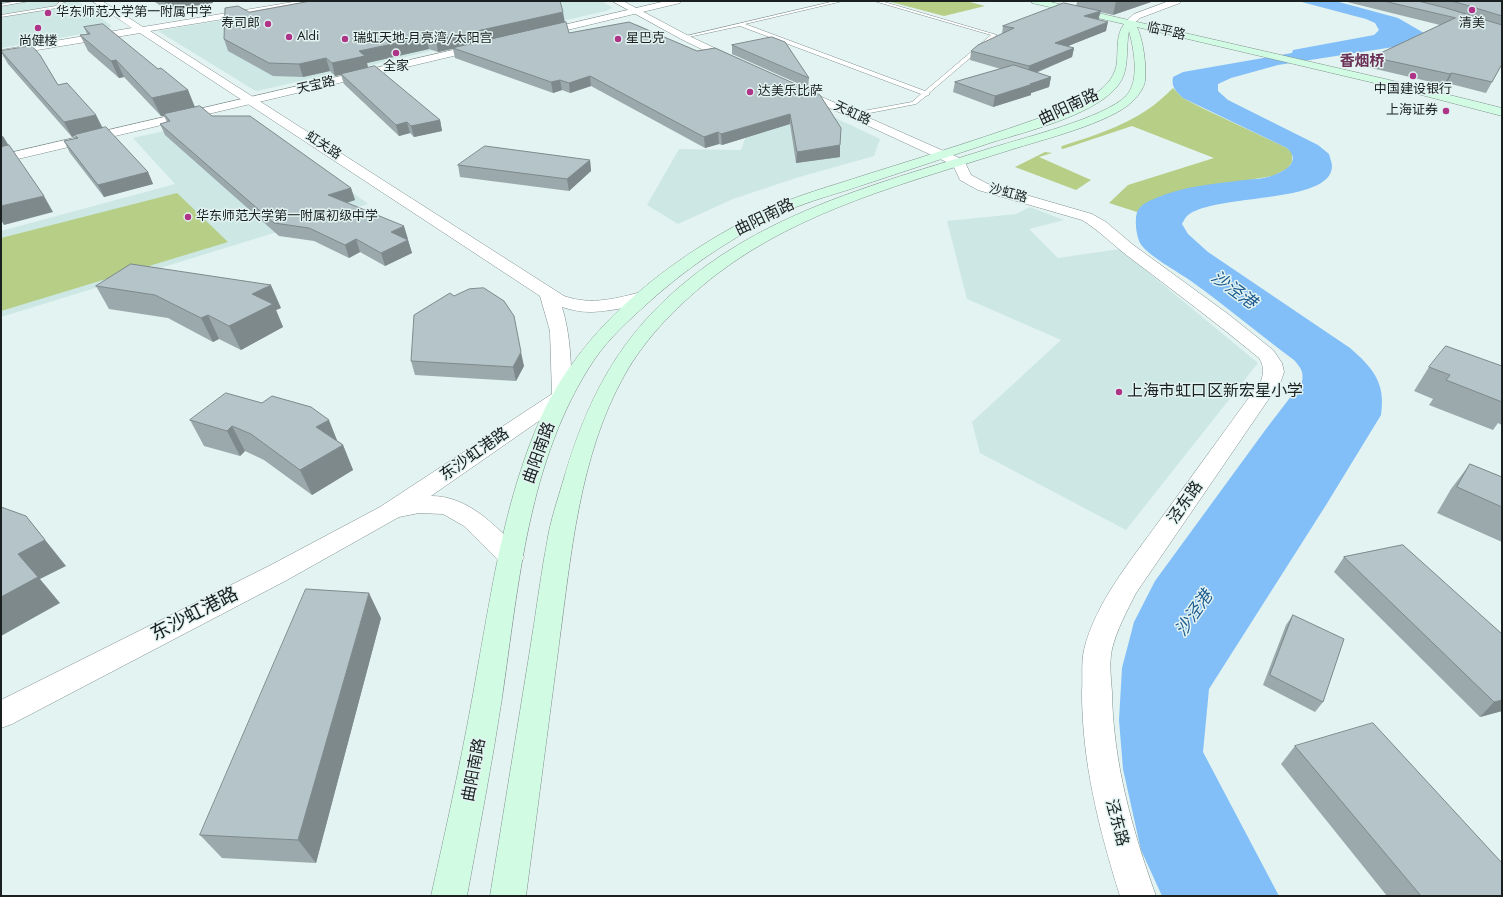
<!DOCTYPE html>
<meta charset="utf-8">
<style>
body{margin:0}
#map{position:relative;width:1503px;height:897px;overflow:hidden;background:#e2f3f1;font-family:Jost,sans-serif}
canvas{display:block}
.frame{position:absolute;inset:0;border:2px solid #1a201f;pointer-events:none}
</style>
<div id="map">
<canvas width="1503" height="897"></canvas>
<div class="frame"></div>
</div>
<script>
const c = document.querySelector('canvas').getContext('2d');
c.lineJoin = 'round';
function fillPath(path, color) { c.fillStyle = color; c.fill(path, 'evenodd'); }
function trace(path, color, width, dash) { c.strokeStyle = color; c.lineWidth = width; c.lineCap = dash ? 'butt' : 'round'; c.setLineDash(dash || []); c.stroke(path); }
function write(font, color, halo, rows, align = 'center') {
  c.font = font + ' Jost,"Noto Sans SC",sans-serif'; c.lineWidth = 3; c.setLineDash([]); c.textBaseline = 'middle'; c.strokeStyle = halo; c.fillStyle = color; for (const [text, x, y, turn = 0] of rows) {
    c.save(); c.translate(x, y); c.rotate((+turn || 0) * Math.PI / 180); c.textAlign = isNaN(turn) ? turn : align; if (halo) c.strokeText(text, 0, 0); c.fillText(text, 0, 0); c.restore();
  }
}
fillPath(new Path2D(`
 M1 1H77L112 26 104 30 93 32 1 48Z
 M339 1H601L612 7V8L606 11 257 91 254 90 158 31Z
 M637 24 880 139 874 156 796 178 733 199 678 224 647 205 679 149 741 150 748 130 550 43Z
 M256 121 368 204 1 317V231L175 184 133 138 199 123Z
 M1030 207 1064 220 1029 229 1058 258 1120 249 1258 363 1126 530 980 453 972 422 1061 340 967 299 947 221 1016 214Z`), '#cde8e4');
fillPath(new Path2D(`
 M887 1H966L985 6 944 16Z
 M1173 88 1183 98 1202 108 1287 148 1292 153V162L1288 168 1273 176 1254 179 1142 206 1137 212 1109 203 1128 185 1214 158 1132 126 1063 149 1061 148 1062 146C1090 137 1122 127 1147 110 1156 104 1165 96 1173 88Z
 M1045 152 1052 153 1039 157 1091 180 1076 190 1015 167Z
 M177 193 228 242 1 311V238Z`), '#b6ce85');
fillPath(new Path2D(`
 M1298 1H1335L1354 6 1398 18 1424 33 1400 46 1278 65 1231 78 1218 84V91L1228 100 1318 145 1329 154C1330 158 1332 163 1332 166 1332 205 1212 193 1187 216 1185 218 1183 222 1182 224L1188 234 1208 252 1350 348C1373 368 1386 383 1381 415L1326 505 1209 689 1203 752 1279 896H1162L1141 850 1123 769 1119 720 1122 668 1134 622 1155 581 1266 429 1302 382C1304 372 1301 368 1294 360 1259 334 1226 306 1191 281 1177 271 1148 256 1140 243 1136 235 1134 217 1138 210 1142 204 1149 201 1156 198 1183 186 1215 184 1244 180 1254 179 1265 179 1274 175 1287 170 1301 161 1287 148L1183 98C1176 91 1171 87 1173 77L1183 72 1292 53 1293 50 1374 35 1379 30 1375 23 1366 19Z`), '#82bef7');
const service = new Path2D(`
 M19 1H30L1 6V4Z
 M60 1H68L62 3 60 6 73 9 71 10 57 8 1 17V15L56 6Z
 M835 1H843L745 24 925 91 991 35 874 1H881L997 35 929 93V95L926 96 916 104 854 116 852 115V113L912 102 921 94 740 26 684 38 682 37Z`);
const minor = new Path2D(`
 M92 1H102L143 27 299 1H319L315 4 150 31 564 296C592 306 618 298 645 291L651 292 654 296C647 306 603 312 590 312 581 312 571 310 562 307 571 336 571 366 572 396L569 400 431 496C469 496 495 526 520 550L524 557 520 564 511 566 502 564 464 526 443 514 419 513 399 517 287 580 12 724 1 728V700L269 566 380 507 552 394 550 331 540 296 140 33 1 56V50L132 28Z
 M612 1H623L687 35 740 60 741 62 736 65 732 64 681 39Z
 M1169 1H1181L1180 3 1140 18 1132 25 1129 26 1124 23 1134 14Z
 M797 86 964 160 971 175 988 184 1092 214 1106 222 1132 244 1228 314 1273 350 1282 363 1284 372 1281 381 1136 593C1127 611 1117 629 1112 649 1109 663 1111 678 1112 692 1113 762 1132 829 1156 896H1120C1099 829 1082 762 1082 692 1083 678 1081 663 1084 650 1095 603 1132 559 1160 520 1194 474 1227 427 1261 381 1264 372 1264 366 1259 358 1218 324 1175 292 1133 260 1115 247 1100 231 1082 220L978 190 960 180 953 165 793 91 791 89 793 87Z`);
const tertiary = new Path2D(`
 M666 1H681L680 3 538 37 533 34 538 31Z
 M483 43 487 44 488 46 487 48 1 163V155Z`);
const secondary = new Path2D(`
 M1031 1H1046L1385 79 1502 108V116L1383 85 1137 27C1143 39 1147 67 1145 81 1144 88 1138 96 1133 101 1111 123 1041 140 1010 150 910 182 802 209 717 274 681 302 646 336 624 376 579 456 571 556 559 644 548 728 537 812 526 896H490C503 816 516 736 529 656 536 614 541 572 549 531 553 513 559 495 564 478 591 386 628 323 706 266 790 205 893 179 991 148 1023 138 1104 118 1126 96 1140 81 1134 50 1129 31 1125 52 1131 72 1115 89 1090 116 1028 131 993 142 951 156 908 170 866 184 843 192 819 198 796 207 743 230 692 263 648 303 629 320 609 338 594 360 528 459 519 583 502 698 492 764 479 830 467 896H431C448 820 465 743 478 666 492 588 504 508 534 434 574 331 669 257 766 210 797 195 832 186 865 175 929 155 993 135 1056 112 1080 103 1115 90 1117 61 1118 48 1116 35 1124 24L1032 3Z`);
trace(service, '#80908e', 1);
trace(minor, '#80908e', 1);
trace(tertiary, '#80908e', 1);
trace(secondary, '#80908e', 1);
fillPath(service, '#fff');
fillPath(minor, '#fff');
fillPath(tertiary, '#fff');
fillPath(secondary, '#d2fbe3');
fillPath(new Path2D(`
 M153 1H212L213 3 168 10Z
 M1074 1H1154L1113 15 1100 12 1098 20 1106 31 1068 46 1074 48 1072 57 1036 73 1051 77 1049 87 1031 93V95L993 107 953 92 955 82 1001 69 970 60 971 51 1002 34 1003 26 1076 6 1077 2Z
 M1343 1H1502V64L1486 93 1447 83 1444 85 1367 67 1372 57 1440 25Z
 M249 12 565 23 569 33 697 51 715 48 840 157 796 163 790 124 722 145 719 144 705 148 591 86 570 93 562 90 553 93 455 58 453 49 438 52 429 49 367 63 368 68 440 120 442 131 414 137 410 133 399 136 344 84 341 75 335 76 330 71 303 77 273 76 228 51 224 39Z
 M84 27 158 69 188 90 195 107 351 188 355 200 347 203 408 239 406 240H408L412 253 385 266 360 252 349 258 314 241 279 236 165 135 160 124 167 122 164 116H161L124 77 119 78 88 51 80 35 87 34Z
 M732 45 809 78 808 88 732 54Z
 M1 52 58 85 96 115 103 128 148 172 153 184 104 197 70 153 64 141 76 138 75 136 72 137 8 64Z
 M590 160 591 171 569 191 460 177 458 165Z
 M96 286 281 308 276 310 283 327 241 350 219 339 213 342 168 318 109 309Z
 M411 361 524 366 516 381 415 375Z
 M1502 366V425L1498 423 1493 430 1429 405 1433 399 1414 391 1429 367Z
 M190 420 338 441 343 445 353 470 312 495 264 460 245 451 240 456 204 446Z
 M1470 464 1502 477V542L1437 513 1451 489Z
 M1403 545 1502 711 1480 717 1334 572 1344 557Z
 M1293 615 1323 702 1315 712 1263 685 1286 625Z
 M381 618 316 863 222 858 200 835Z
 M1295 746 1502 896H1387L1281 764Z`), '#9ba9ac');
fillPath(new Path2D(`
 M164 1H212L213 3 168 10Z
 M1116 1H1154L1113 15Z
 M1101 11 1098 20 1084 16Z
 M563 12 565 23 438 52 436 40Z
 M1108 22 1106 31 1053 52 1055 43Z
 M426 37 429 49 367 63 368 68 335 76 332 63 359 51Z
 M1074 48 1072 57 1027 76 1029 66Z
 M326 58 330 71 303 77 299 64Z
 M116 60 124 77 119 78 111 61Z
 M1452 73 1447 83 1444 85 1450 74Z
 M590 76 591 86 570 93 569 83Z
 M1051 77 1049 87 1031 93V95L993 107 995 96 1030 84Z
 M560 80 562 90 553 93 551 82Z
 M188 90 195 108 164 114V116H161L152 98Z
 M790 114V124L722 145 721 134Z
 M96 115 103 130 74 135 75 136 72 137 64 122Z
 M440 120 442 131 414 137 411 126Z
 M407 122 410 133 399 136 396 125Z
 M718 132 719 144 705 148 704 137Z
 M3 136 12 151 1 154V137Z
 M840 145V157L796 163 797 152Z
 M590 160 591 171 569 191 567 179Z
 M148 172 153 184 104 197 98 185Z
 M351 188 355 200 333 207 328 195Z
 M44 196 53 212 4 225 1 220V206Z
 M404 226 408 239 394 245 391 232Z
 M356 239 360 252 349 258 345 245Z
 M408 240 412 253 385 266 381 253Z
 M271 285 281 308 276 310 283 327 241 350 229 326 252 294Z
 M208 315 219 339 213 342 201 318Z
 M521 352 524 366 516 381 513 367Z
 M329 420 339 445 316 427Z
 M232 426 245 451 240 456 227 431Z
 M343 445 353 470 312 495 300 470Z
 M26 516 66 566 40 579 60 603 1 636V597L18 554Z
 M369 593 381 618 316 863 298 840Z
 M1502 700V711L1480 717 1494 702Z`), '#7e898c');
const building = new Path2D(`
 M311 1H560L563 12 436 40 426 37 359 51 365 56 332 63 326 58 299 64 269 63 224 39 225 8 238 6 249 12Z
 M1384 1H1418L1446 8 1502 25V64L1492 82 1452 73 1450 74 1372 57 1455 18Z
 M1452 1H1502V16L1466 5Z
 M1064 3 1101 11 1084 16 1108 22 1055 43 1074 48 1029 66 971 51 978 45 1014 28 1003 26Z
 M566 22 569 33 629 22 697 51 715 48 820 95 841 128 840 145 797 152 790 114 721 134 718 132 704 137 590 76 569 83 560 80 551 82 453 48Z
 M103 24 158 69 161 68 188 90 152 98 116 60 111 61 80 35 90 34 84 27Z
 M772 37 785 42 809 78 732 45Z
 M32 46 40 55 58 85 67 83 96 115 64 122 1 51Z
 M1014 65 1051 77 1030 84H1033L995 96 955 82Z
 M375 66 440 120 411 126 407 122 396 125 341 74Z
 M200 106 212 116H250L351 188 328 195 404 226 391 232 408 240 381 253 356 239 345 245 309 228 274 223 160 124 170 121 164 114Z
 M106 127 148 172 98 185 64 141 78 138 74 135Z
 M9 145 44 196 1 206V147Z
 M485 146 590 160 567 179 458 165Z
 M131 264 271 285 252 294 273 304 229 326 208 315 201 318 155 295 96 286Z
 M484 288 504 301 514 316 521 352 513 367 411 361 414 315 450 293 454 296 469 289Z
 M1446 346 1502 366V402L1446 380 1450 375 1429 367Z
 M226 393 262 403 272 396 311 407 329 420 316 427 343 445 300 470 251 434 232 426 227 431 190 420Z
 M1470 464 1502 477V507L1457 487Z
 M1 507 26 516 45 540 18 554 38 577 1 597Z
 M1403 545 1502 634V700L1494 702 1344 557Z
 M306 589 369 593 298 840 200 835Z
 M1293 615 1344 639 1323 702 1270 675Z
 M1373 723 1502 863V896H1421L1295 746Z`);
fillPath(building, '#b4c4c8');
trace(building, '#7e898c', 1);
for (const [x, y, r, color] of [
 [1472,10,4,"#ae3488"],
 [48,13,4,"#ae3488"],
 [268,24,4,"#ae3488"],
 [38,28,4,"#ae3488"],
 [289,37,4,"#ae3488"],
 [345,39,4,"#ae3488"],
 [618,39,4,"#ae3488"],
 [396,53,4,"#ae3488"],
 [1413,76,4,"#ae3488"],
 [750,92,4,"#ae3488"],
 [1446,111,4,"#ae3488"],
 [188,217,4,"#ae3488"],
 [1119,392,4,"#ae3488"]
]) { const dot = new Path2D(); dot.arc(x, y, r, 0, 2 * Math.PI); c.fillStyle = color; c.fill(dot); trace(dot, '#e2f3f1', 1.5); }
write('13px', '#1a201f', '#e2f3f1', [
 ["华东师范大学第一附属中学",56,13],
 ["寿司郎",260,24,"right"],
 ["清美",1472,24,"center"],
 ["Aldi",297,37],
 ["瑞虹天地-月亮湾/太阳宫",353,39],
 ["星巴克",626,39],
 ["尚健楼",38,42,"center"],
 ["全家",396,67,"center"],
 ["中国建设银行",1413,90,"center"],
 ["达美乐比萨",758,92],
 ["上海证券",1438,111,"right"],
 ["华东师范大学第一附属初级中学",196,217]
], 'left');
write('13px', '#1a201f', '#e2f3f1', [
 ["临平路",1166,32,13],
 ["天宝路",316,86,-13],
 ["天虹路",852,114,25],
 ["虹关路",323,146,33],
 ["沙虹路",1008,194,15]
]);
write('bold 15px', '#6c3057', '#e2f3f1', [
 ["香烟桥",1362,62]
]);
write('16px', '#1a201f', '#e2f3f1', [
 ["曲阳南路",1069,108,-25],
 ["曲阳南路",765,218,-26],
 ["曲阳南路",540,453,-70],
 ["东沙虹港路",475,455,-35],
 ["泾东路",1186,503,-55],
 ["曲阳南路",475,770,-79],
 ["泾东路",1116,823,75]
]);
write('16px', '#1a201f', '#e2f3f1', [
 ["上海市虹口区新宏星小学",1127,392]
], 'left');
write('italic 17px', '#1c5a8f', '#e2f3f1', [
 ["沙泾港",1233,291,36],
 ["沙泾港",1195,614,-55]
]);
write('19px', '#1a201f', '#e2f3f1', [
 ["东沙虹港路",195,615,-27]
]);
</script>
